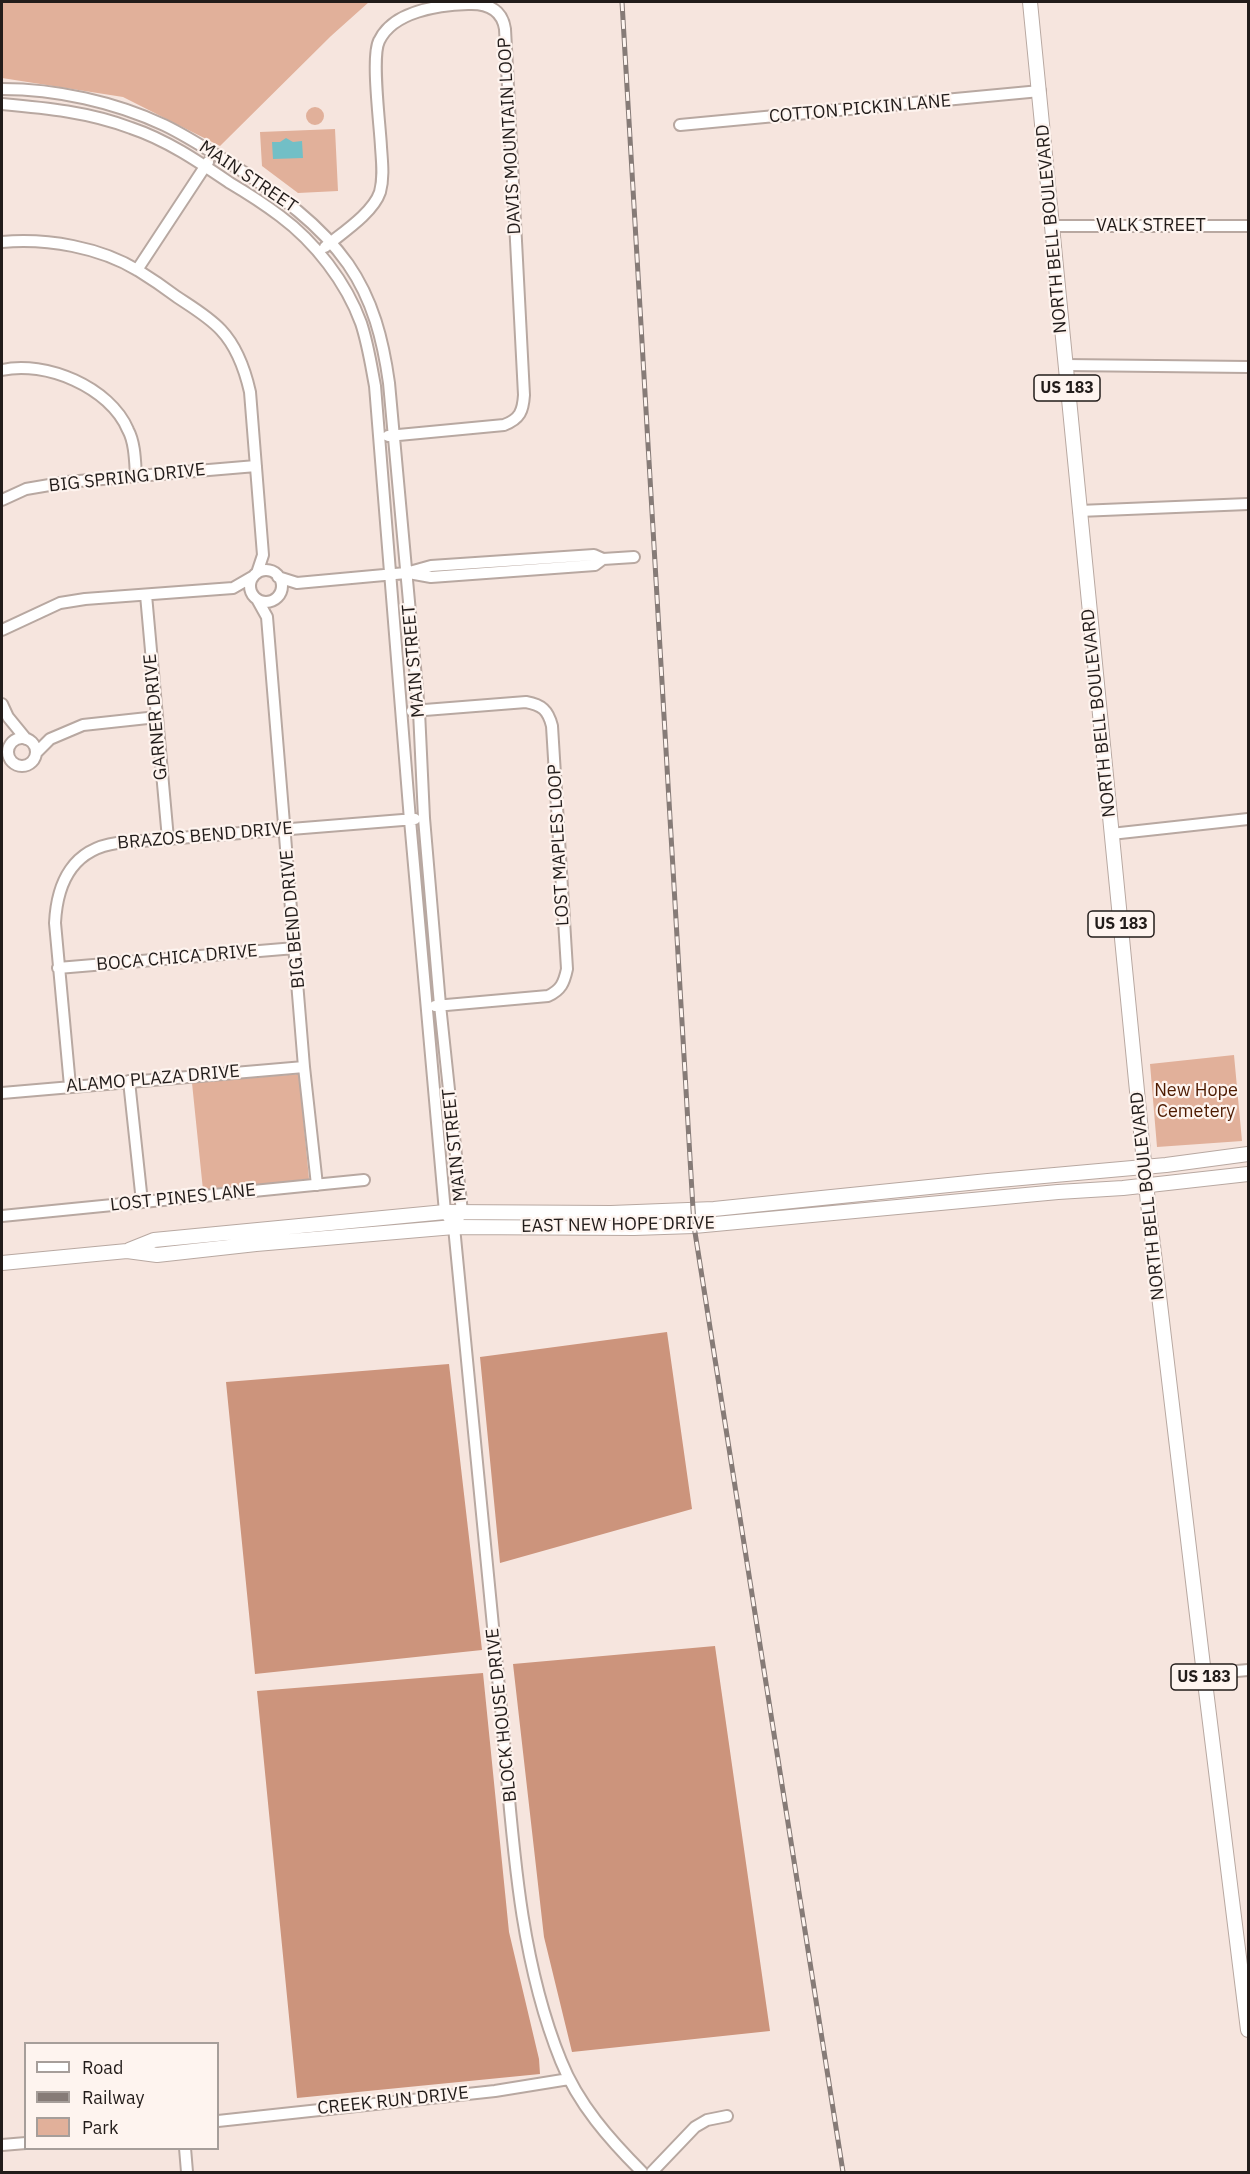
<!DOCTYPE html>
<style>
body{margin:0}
#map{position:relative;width:1250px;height:2174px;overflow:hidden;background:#f6e5de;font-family:"IBM Plex Sans",sans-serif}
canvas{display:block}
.frame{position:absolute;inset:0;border:3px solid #221c1a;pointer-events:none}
.legend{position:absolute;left:24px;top:2042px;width:195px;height:108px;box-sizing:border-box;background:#fef4ef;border:2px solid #a69e9a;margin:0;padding:8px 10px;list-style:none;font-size:18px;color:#221c1a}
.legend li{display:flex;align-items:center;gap:12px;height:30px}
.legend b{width:30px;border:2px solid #a69e9a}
</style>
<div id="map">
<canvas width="1250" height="2174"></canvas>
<div class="frame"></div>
<ul class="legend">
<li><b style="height:8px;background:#fff"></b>Road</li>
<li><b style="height:8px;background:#867b77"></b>Railway</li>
<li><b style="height:16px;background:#e1b09a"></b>Park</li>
</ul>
</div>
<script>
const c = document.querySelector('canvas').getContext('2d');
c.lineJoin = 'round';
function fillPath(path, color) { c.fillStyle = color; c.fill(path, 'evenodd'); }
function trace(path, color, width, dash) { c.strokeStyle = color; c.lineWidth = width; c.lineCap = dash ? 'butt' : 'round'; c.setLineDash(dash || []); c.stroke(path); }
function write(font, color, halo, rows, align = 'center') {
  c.font = font + ' "IBM Plex Sans",sans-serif'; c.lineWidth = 4.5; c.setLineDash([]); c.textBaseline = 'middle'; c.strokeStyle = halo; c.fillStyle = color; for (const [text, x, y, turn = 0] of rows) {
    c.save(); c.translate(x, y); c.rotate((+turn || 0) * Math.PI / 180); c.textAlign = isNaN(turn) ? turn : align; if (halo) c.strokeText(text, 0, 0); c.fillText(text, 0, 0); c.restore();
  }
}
fillPath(new Path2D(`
 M2 2H369L331 36 220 146 123 97 2 78Z
 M306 116a9 9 0 1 1 18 0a9 9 0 1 1-18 0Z
 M335 129 338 191 298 193 262 166 260 132Z
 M1234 1055 1242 1141 1157 1147 1150 1064Z
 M299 1074 309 1179 203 1190 192 1083Z`), '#e1b09a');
fillPath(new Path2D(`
 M667 1332 692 1509 500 1563 480 1357Z
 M449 1364 482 1650 255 1674 226 1382Z
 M715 1646 770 2031 572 2052 544 1937 513 1664Z
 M483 1673 509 1932 539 2059 540 2074 297 2098 257 1691Z`), '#cc947c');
fillPath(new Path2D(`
 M286 138 293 142 302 141 303 158 273 159 272 142H280Z`), '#72bfc6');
const minor = new Path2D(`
 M2 89C56 89 115 102 164 125 191 138 214 154 239 169 280 196 319 223 348 264 373 300 383 340 389 383L419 711 424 818 440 1005 462 1212 454 1227
 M2 104C46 108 89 112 131 128 167 140 199 162 230 183 247 193 264 204 280 216 315 242 346 282 361 323 368 344 371 365 375 386L410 820 445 1212 454 1227C469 1384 485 1541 500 1698 512 1819 515 1948 561 2061 578 2104 610 2140 642 2172
 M680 125 1040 91
 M1053 226H1248
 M2 242C47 238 100 247 139 271 152 279 165 288 177 297 192 307 209 317 221 330 237 347 245 370 250 392L263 555 257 573
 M325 247C342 233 373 213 380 192 384 177 382 162 381 147 380 125 371 57 379 41 393 11 439 5 468 4 487 3 502 9 505 29L524 395C523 411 520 419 504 425L388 436
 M137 270 208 162
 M1065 365 1248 367
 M2 370C45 360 110 387 128 430 135 443 135 461 136 476
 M2 500 26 489 67 482 256 466
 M1079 511 1248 504
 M250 586a16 16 0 1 1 32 0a16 16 0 1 1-32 0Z
 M409 573 431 577 595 565 603 559 634 557
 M278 577 297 583 406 573 431 566 594 555 603 559
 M146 595 168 839
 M257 599 267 617 304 1067 317 1185
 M2 630 60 603 85 599 233 588 252 577
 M2 704 8 717 26 739
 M412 711 526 702C542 705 548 710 552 726L567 969C564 983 561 990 548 996L435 1006
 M8 752a14 14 0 1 1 28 0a14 14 0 1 1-28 0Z
 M36 753 50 739 83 725 157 717
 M1111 834 1248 819
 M58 968 295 948
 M129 1081 142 1202
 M70 1086 55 923C57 882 73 849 117 843L415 819
 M2 1093 304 1067
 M2 1216 364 1180
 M1204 1674 1248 1670
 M218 2121 495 2091 569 2079
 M2 2145 26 2143
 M185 2148 187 2172
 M652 2172 695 2127 707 2120 727 2116`);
const major = new Path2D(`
 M1030 2 1148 1203 1204 1674 1248 2030
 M129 1250 154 1240 445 1212 611 1213 714 1209 988 1181 1166 1165 1248 1154
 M2 1263 127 1251 157 1255 256 1244 454 1227 634 1228 694 1226 1058 1192 1123 1188 1248 1174`);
trace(minor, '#b8a8a1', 14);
trace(major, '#b8a8a1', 16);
trace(minor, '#fff', 10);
trace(major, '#fff', 14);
const rail = new Path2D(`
 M622 2 694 1226 843 2172`);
trace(rail, '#867b77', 5);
trace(rail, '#fef4ef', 3, [9]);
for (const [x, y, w] of [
 [1067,388,66],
 [1121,924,66],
 [1204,1677,66]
]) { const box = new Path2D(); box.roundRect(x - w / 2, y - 13, w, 26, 4.5); c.fillStyle = '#fef4ef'; c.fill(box); trace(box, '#221c1a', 1.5); }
write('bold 16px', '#221c1a', null, [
 ["US 183",1067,388],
 ["US 183",1121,924],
 ["US 183",1204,1677]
]);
write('18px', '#221c1a', '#fef4ef', [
 ["COTTON PICKIN LANE",860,109,-5],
 ["DAVIS MOUNTAIN LOOP",510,136,-93],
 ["MAIN STREET",248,177,34],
 ["VALK STREET",1151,226],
 ["NORTH BELL BOULEVARD",1052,229,-95],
 ["BIG SPRING DRIVE",127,478,-6],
 ["MAIN STREET",414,661,-95],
 ["NORTH BELL BOULEVARD",1099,713,-96],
 ["GARNER DRIVE",156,717,-95],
 ["BRAZOS BEND DRIVE",205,836,-5],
 ["LOST MAPLES LOOP",559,845,-93],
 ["BIG BEND DRIVE",293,919,-95],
 ["BOCA CHICA DRIVE",177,958,-5],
 ["ALAMO PLAZA DRIVE",153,1079,-5],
 ["MAIN STREET",455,1145,-96],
 ["NORTH BELL BOULEVARD",1148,1196,-96],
 ["LOST PINES LANE",183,1198,-6],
 ["EAST NEW HOPE DRIVE",618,1225,-1],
 ["BLOCK HOUSE DRIVE",502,1715,-96],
 ["CREEK RUN DRIVE",393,2101,-6]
]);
write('18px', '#4d1a00', '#fef4ef', [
 ["New Hope",1196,1091],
 ["Cemetery",1196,1112]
]);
</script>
